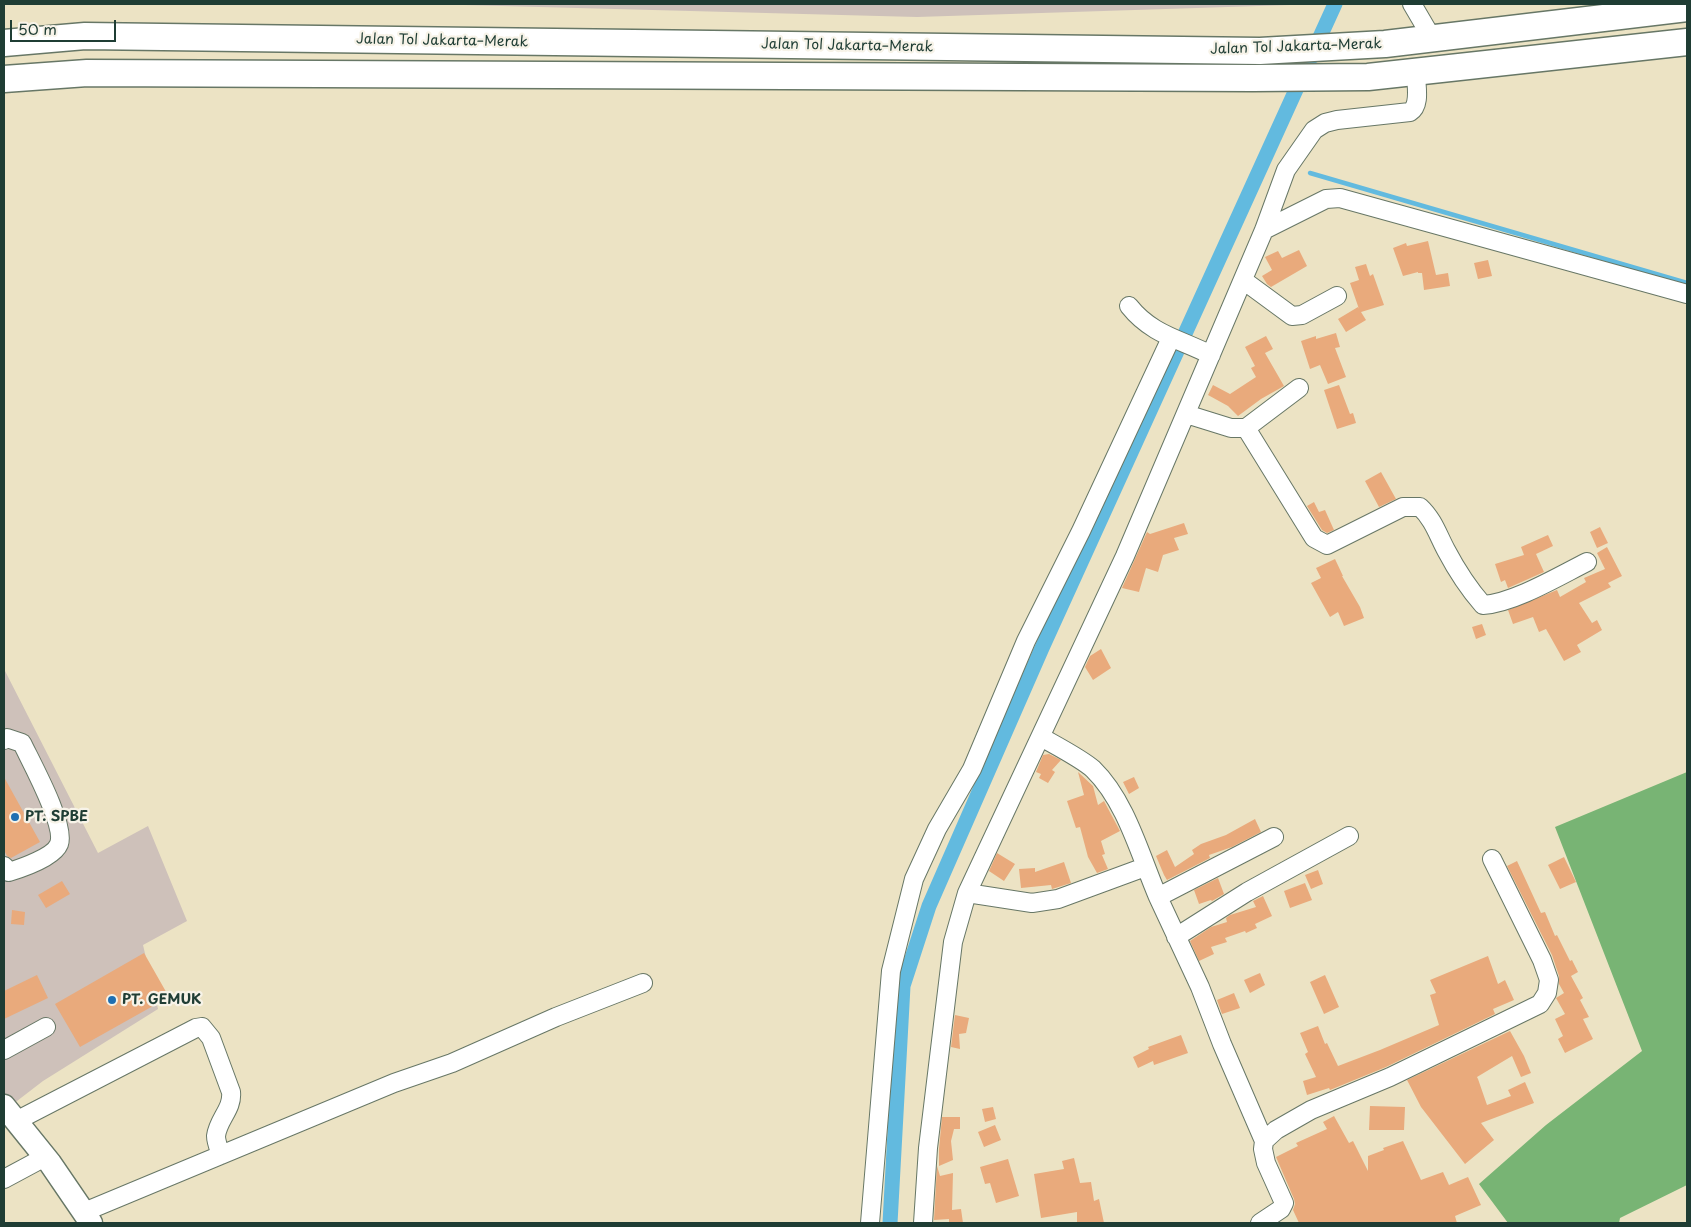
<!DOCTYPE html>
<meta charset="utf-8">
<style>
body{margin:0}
#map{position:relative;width:1691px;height:1227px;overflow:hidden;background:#ece3c4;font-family:"Playpen Sans",sans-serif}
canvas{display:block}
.frame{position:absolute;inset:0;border:5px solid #1f3d34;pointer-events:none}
.scale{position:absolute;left:10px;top:20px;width:106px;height:22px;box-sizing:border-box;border:2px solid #1f3d34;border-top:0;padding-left:6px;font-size:15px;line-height:18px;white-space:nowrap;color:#1f3d34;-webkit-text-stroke:4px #f7f3e8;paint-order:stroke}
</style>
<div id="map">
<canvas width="1691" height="1227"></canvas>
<div class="frame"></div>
<div class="scale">50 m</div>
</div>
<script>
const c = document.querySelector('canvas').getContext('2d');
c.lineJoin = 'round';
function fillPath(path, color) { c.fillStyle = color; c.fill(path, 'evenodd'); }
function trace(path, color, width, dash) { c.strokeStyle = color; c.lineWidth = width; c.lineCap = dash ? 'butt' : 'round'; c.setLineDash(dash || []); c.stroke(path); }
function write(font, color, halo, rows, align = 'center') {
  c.font = font + ' "Playpen Sans",sans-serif'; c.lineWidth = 4.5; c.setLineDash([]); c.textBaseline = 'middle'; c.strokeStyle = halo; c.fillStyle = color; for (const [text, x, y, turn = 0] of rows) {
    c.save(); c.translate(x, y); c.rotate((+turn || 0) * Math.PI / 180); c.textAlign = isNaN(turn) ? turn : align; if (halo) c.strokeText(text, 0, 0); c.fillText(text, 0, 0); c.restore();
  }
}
fillPath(new Path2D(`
 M426 4H1291L1290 5 917 17Z
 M4 669 98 853 148 826 187 921 143 945 158 1009 43 1081 4 1111Z`), '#cec1ba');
fillPath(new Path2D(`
 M1687 772V1185L1620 1218 1619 1223H1508L1479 1184 1546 1125 1642 1051 1555 827Z`), '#78b474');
trace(new Path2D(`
 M1310 173 1687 283`), '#62badf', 4.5);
trace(new Path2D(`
 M890 1223 903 986 929 906 1042 648 1335 4`), '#62badf', 15);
fillPath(new Path2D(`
 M1428 241 1436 275 1448 273 1450 286 1424 290 1422 273H1418V272L1403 276 1393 248 1406 243 1407 246Z
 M1299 250 1307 266 1271 287 1267 284 1262 276 1272 270 1265 257 1278 251 1282 258Z
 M1488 260 1492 276 1478 279 1474 263Z
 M1366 264 1370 276 1373 274 1384 305 1361 312 1366 320 1346 332 1338 319 1358 307 1359 309 1350 283 1359 280 1355 267Z
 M1336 333 1340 347 1335 348 1346 377 1328 384 1320 365 1310 369 1301 341 1316 336V339Z
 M1266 336 1273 349 1265 353 1284 386 1261 399 1238 416 1228 406 1208 395 1213 385 1230 394 1256 377 1251 368 1255 366 1245 347Z
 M1339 385 1350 414 1353 413 1356 423 1337 429 1324 390Z
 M1381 472 1396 499 1379 507 1365 481Z
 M1314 502 1319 512 1325 510 1334 530 1327 533 1322 530 1307 506Z
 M1184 523 1188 534 1174 538 1179 550 1163 555 1158 572 1146 568 1139 592 1122 588 1147 532 1150 534Z
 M1600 527 1608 543 1597 548 1590 532Z
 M1548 535 1553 546 1536 554 1544 572 1508 588 1505 580 1501 582 1495 564 1524 555 1521 547Z
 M1607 547 1622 576 1608 583 1611 587 1579 603 1592 623 1597 620 1602 630 1577 645 1581 652 1564 661 1546 629 1539 632 1533 617 1513 624 1508 610 1557 590 1560 597 1586 582 1584 578 1605 569 1597 553Z
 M1335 559 1343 576H1342L1360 607 1364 618 1344 626 1338 612 1330 617 1311 583 1321 578 1316 568Z
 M1482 624 1486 635 1476 639 1472 627Z
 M1101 649 1111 668 1093 680 1085 667 1090 656Z
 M1049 754 1061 760 1052 770 1055 772 1048 783 1039 778 1041 774 1036 772 1043 755Z
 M1078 772 1093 786 1098 805 1104 801 1120 831 1101 841 1105 854 1102 855 1108 869 1097 873 1088 857 1080 827 1076 828 1067 801 1084 795Z
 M4 777 40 842 11 858 7 856 4 850Z
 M1134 777 1139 788 1129 794 1123 782Z
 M1255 819 1261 832 1232 847 1209 855 1210 858 1167 880 1164 875 1156 856 1167 850 1175 867 1194 854 1192 850 1201 844 1226 835Z
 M997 853 1015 864 1004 881 989 871Z
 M1564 857 1576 882 1560 889 1548 865Z
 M1517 861 1541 913 1545 912 1555 936 1557 935 1570 961 1572 960 1578 972 1571 976 1583 998 1580 1000 1589 1017 1583 1019 1593 1039 1565 1053 1558 1039 1563 1036 1555 1019 1565 1014 1556 998 1564 993 1559 984V976L1552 955 1507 866Z
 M1064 862 1071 883 1052 889 1051 885 1021 888 1019 869 1035 868V872Z
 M1318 870 1323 884 1311 889 1305 875Z
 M1218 878 1224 894 1212 901 1211 900 1199 904 1194 890Z
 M62 881 70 894 46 908 38 895Z
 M1305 883 1312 900 1290 908 1284 891Z
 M1263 896 1272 916 1255 924 1257 928 1246 933 1245 931 1225 938 1227 942 1211 947 1214 954 1199 961 1190 941 1211 927 1227 922 1226 918 1230 915 1256 907 1253 901Z
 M12 910 25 912 24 925 11 924Z
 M144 953 169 997 80 1047 55 1004Z
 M1488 956 1498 984 1505 980 1514 1000 1493 1009 1495 1014 1386 1067 1330 1090 1329 1088 1307 1095 1303 1081 1316 1077 1305 1054 1308 1052 1300 1033 1318 1026 1325 1044 1327 1043 1338 1066 1380 1050 1439 1025 1430 995 1436 993 1430 980Z
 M1260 973 1265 985 1250 993 1244 980Z
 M37 975 48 998 4 1019V991Z
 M1325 975 1339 1007 1324 1014 1310 982Z
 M1234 993 1240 1008 1222 1014 1217 1000Z
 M955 1015 969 1018 966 1033 959 1034 960 1049 951 1047Z
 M1510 1031 1524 1056 1531 1073 1521 1077 1512 1056 1477 1077 1478 1079 1487 1105 1511 1096 1508 1090 1525 1082 1534 1103 1481 1123 1494 1140 1465 1164 1421 1107 1407 1080Z
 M1181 1035 1188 1053 1154 1065 1153 1061 1138 1068 1133 1057 1149 1049 1148 1047Z
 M1370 1106 1405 1107 1404 1130H1369Z
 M993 1107 996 1119 985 1122 982 1109Z
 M1334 1116 1349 1143 1353 1141 1368 1171V1156L1384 1150 1383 1148 1403 1141 1421 1180 1443 1172 1449 1185 1468 1177 1481 1205 1455 1216 1457 1223H1299L1293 1210 1295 1204 1294 1199 1276 1157 1298 1146 1296 1143 1327 1129 1323 1122Z
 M942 1117H960V1129H954L951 1141 953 1160 939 1166V1149Z
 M995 1125 1001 1140 984 1147 978 1132Z
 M1074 1158 1080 1183 1091 1182 1094 1201 1099 1199 1104 1223H1077V1212L1041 1218 1034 1174 1064 1169 1062 1161Z
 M1008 1159 1019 1196 996 1203 990 1183 985 1184 980 1167Z
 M937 1166 940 1176 953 1173 952 1210 961 1209 963 1223H949V1219L934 1220Z`), '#e9aa7c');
const minor = new Path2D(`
 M1412 4 1429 33
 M1264 230 1326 199 1340 198 1687 294
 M1243 280 1292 316 1302 315 1337 296
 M1129 306C1152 335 1180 339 1211 355
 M1186 414 1231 428H1246L1299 388
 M1246 428 1314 538 1327 545 1403 507H1420C1433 519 1438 535 1446 550 1456 569 1469 589 1483 605 1514 603 1559 576 1587 562
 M1041 737C1055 745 1082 759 1093 769 1126 801 1140 855 1158 897L1274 837
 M4 740 7 738 22 743C31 762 66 825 59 844 54 857 22 868 9 872L4 866
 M967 893 1032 903 1058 899 1145 867
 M1158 897 1200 987 1222 1044 1264 1141
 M1176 937 1247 892 1349 836
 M4 1050 46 1027
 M16 1121 196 1028 202 1027 211 1038 231 1092C233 1109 218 1119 216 1136 216 1142 219 1149 221 1155
 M4 1179 45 1157
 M84 1212 394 1083 452 1063 556 1017 643 983
 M870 1223 891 971 914 879 937 829 972 769 1026 641 1081 531 1171 338
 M923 1223 928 1148 953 942 967 893 1125 556 1264 230 1286 170 1314 130 1325 123 1337 120 1410 112C1421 105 1416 86 1416 74
 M1260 1223 1281 1209 1284 1203 1266 1163 1263 1149 1264 1141 1276 1130 1311 1110 1390 1077 1540 1004 1547 993 1549 980 1542 960 1492 859`);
const major = new Path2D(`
 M4 1106 50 1163 91 1223`);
const highway = new Path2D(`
 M4 43 85 36 1260 51 1385 44 1687 8
 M4 79 87 73 1253 78 1368 77 1687 42`);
trace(minor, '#677766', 20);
trace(major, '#677766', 25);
trace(highway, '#677766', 29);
trace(minor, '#fff', 18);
trace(major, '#fff', 22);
trace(highway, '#fff', 26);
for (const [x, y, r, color] of [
 [15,817,5,"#1f6fb2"],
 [112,1000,5,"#1f6fb2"]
]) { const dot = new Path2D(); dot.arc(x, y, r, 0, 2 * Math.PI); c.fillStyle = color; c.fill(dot); trace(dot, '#f7f3e8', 2); }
write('14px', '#1f3d34', '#f7f3e8', [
 ["Jalan Tol Jakarta–Merak",442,41,1],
 ["Jalan Tol Jakarta–Merak",847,46,1],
 ["Jalan Tol Jakarta–Merak",1296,47,-2]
]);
write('bold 14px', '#1f3d34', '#f7f3e8', [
 ["PT. SPBE",25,817],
 ["PT. GEMUK",122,1000]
], 'left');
</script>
